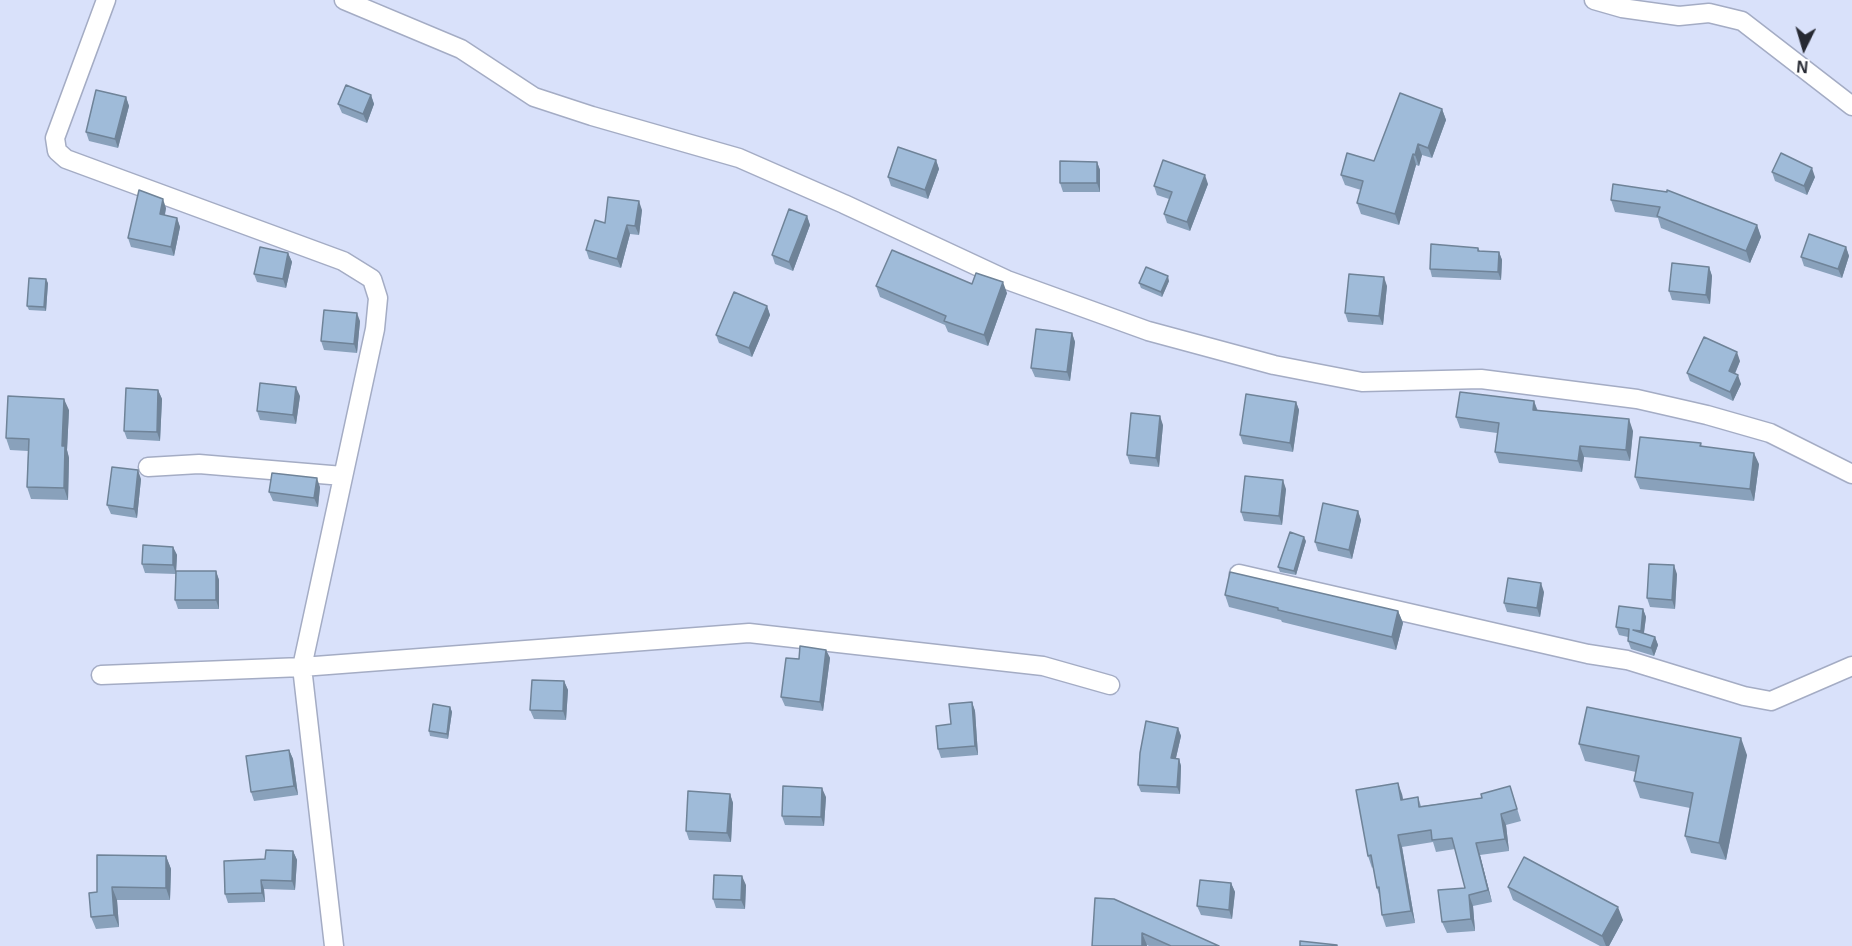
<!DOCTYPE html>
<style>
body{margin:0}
#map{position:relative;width:1852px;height:946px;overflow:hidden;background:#d9e1fa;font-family:Helvetica,sans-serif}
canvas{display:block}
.north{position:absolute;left:1774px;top:18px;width:60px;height:60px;-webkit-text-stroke:4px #fff;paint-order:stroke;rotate:185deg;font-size:16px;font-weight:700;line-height:24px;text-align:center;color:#262932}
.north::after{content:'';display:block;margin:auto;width:21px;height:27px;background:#262932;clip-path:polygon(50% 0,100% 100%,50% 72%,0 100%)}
</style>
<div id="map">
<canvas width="1852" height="946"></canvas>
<div class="north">N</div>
</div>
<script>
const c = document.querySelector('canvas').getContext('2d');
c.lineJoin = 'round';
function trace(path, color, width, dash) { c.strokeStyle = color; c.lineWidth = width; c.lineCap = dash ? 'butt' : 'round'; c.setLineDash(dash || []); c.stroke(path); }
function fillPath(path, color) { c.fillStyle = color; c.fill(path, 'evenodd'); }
const minor = new Path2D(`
 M106 0 55 138 57 151 66 159 343 261 372 279 378 298 375 329 302 667 334 946
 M344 0 461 49 534 97 592 116 739 158 844 204 1007 280 1148 331 1274 365 1362 382 1481 379 1637 399 1707 415 1770 433 1852 474
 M1594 0 1622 8 1679 16 1709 13 1742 21 1852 106
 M148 467 199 464 343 476
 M1239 574 1588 654 1627 660 1744 696 1771 701 1852 666
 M101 675 302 667 749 633 1043 666 1110 685`);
trace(minor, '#a4acc4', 21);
trace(minor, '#fff', 18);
fillPath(new Path2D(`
 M371 95 374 104 367 123 342 113 338 104Z
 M126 97 129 106 118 148 89 141 86 132Z
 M1442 109 1446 120 1432 158 1422 155 1419 166 1416 165 1399 225 1361 214 1357 203 1361 190 1345 185 1341 175 1374 161Z
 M936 160 939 169 928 199 891 186 888 177Z
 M1097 162 1100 170V192H1063L1060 183Z
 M1772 172 1815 177 1807 195 1775 181Z
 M1208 184 1190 231 1167 223 1164 214 1169 199 1157 195 1154 186Z
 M1613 184 1757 225 1761 237 1750 263 1661 228 1658 218 1615 212 1611 200Z
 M166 208 165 215 177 218 180 227 174 256 131 247 128 238Z
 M642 210 639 235 630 234 621 268 589 259 586 250 605 223Z
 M807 216 810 225 793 271 775 264 772 255Z
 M1846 247 1849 256 1842 278 1804 266 1801 257Z
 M1478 248 1480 251 1499 252 1502 260 1501 280 1432 277 1430 269Z
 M288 253 292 262 286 288 257 282 254 274Z
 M1709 267 1712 276 1710 304 1672 300 1669 291Z
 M1169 281 1162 297 1141 288 1139 283Z
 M48 283 46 311 29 310 27 306Z
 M972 284 1007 293 988 346 948 332 945 325 880 297 876 286Z
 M1387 286 1383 325 1348 322 1345 313Z
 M767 306 770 315 752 357 719 343 716 335Z
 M360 321 357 353 324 350 321 341Z
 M1072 333 1075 342 1070 381 1035 377 1031 368Z
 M1740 361 1735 374 1741 384 1733 401 1690 381 1687 373Z
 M158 390 162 399 160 441 127 439 124 431Z
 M300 396 296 424 260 420 257 411Z
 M1534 401 1538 411 1633 431 1630 461 1584 457 1582 472 1499 463 1495 452 1497 433 1460 428 1456 417Z
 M1296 402 1299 410 1293 452 1243 444 1240 435Z
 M69 410 67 450 69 458 68 500 31 499 27 487 28 451 10 450 6 438Z
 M1163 425 1159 467 1130 464 1127 455Z
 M1701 443 1702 447 1759 464 1754 501 1640 489 1635 477Z
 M141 479 137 518 111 514 107 505Z
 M320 487 318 507 273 501 269 492Z
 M1286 489 1282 525 1244 521 1241 512Z
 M1358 511 1361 520 1352 559 1318 551 1315 542Z
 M1306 541 1296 575 1280 572 1278 567Z
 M173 547 177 555 176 571H216L219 580V609H178L175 600 176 574 145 573 142 564Z
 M1677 574 1675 609 1650 607 1647 598Z
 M1544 592 1540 617 1507 612 1504 603Z
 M1225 595 1398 611 1403 623 1396 650 1282 622 1281 620 1229 607Z
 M1643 609 1646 617 1644 633 1655 637 1658 645 1654 656 1631 649 1628 641V637L1619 635 1616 627Z
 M826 650 830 658 823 711 785 706 781 697 799 659Z
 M564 681 568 690 566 720 534 719 530 710Z
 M972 702 975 711 978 755 941 758 938 749 951 724Z
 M450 707 452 712 448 739 430 736 429 731Z
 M1178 728 1181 736 1176 758 1179 759 1181 766 1180 794 1141 792 1138 785Z
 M1579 744 1747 755 1726 860 1691 853 1685 836 1690 808 1640 798 1634 781 1636 772 1585 761Z
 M289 750 293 759 298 795 254 801 251 792Z
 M1510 786 1521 821 1506 825 1509 851 1480 855 1492 902 1473 906 1475 931 1447 933 1442 922 1465 888 1455 849 1436 852 1433 842 1402 847 1415 923 1386 927 1382 915 1380 898 1377 888 1373 867 1372 868 1368 856 1402 794 1403 800 1418 797 1421 806 1482 798Z
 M730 794 733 803 731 842 689 840 686 831Z
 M826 797 824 826 785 825 782 816Z
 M293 851 297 860 295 890 264 889 265 902 228 903 225 894 265 859Z
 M166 856 171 869 170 900H117L119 927 96 929 91 917 97 892Z
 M1231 883 1235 892 1232 919 1201 915 1197 906Z
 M746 885 745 909 716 908 713 899Z
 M1508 887 1623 920 1609 946H1600L1513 900Z
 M1095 898 1219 946H1149L1147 945Z`), '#89a1bb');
fillPath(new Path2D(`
 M371 95 374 104 367 123 363 114Z
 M126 97 129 106 118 148 115 139Z
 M1442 109 1446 120 1432 158 1428 148Z
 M1418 144 1422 155 1419 166 1415 155Z
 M1413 154 1416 165 1399 225 1395 214Z
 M936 160 939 169 928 199 925 190Z
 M1097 162 1100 170V192L1097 183Z
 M1812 168 1815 177 1807 195 1804 186Z
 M1205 175 1208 184 1190 231 1187 222Z
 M163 199 166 208 163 223 160 214Z
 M639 201 642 210 639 235 635 226Z
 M807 216 810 225 793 271 789 262Z
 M177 218 180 227 174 256 171 247Z
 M627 225 630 234 621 268 617 259Z
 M1757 225 1761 237 1750 263 1746 251Z
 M1846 247 1849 256 1842 278 1838 269Z
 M1499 252 1502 260 1501 280 1498 272Z
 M288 253 292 262 286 288 283 279Z
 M1709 267 1712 276 1710 304 1706 295Z
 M1168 276 1169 281 1162 297 1161 292Z
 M1384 277 1387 286 1383 325 1379 316Z
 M46 279 48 283 46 311 44 307Z
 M1003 282 1007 293 988 346 984 335Z
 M767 306 770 315 752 357 749 348Z
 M357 313 360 321 357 353 354 344Z
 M1072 333 1075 342 1070 381 1067 372Z
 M1737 352 1740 361 1732 380 1729 371Z
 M1738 375 1741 384 1733 401 1730 392Z
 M296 387 300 396 296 424 293 415Z
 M158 390 162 399 160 441 157 432Z
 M64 399 69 410 67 450 69 458 68 500 64 488 62 446Z
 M1534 401 1538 413 1533 410Z
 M1296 402 1299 410 1293 452 1290 443Z
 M1160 416 1163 425 1159 467 1156 458Z
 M1629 419 1633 431 1630 461 1626 450Z
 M1580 446 1584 457 1582 472 1578 461Z
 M1754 453 1759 464 1754 501 1750 489Z
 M138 470 141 479 137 518 134 509Z
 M317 478 320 487 318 507 314 498Z
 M1283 480 1286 489 1282 525 1279 516Z
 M1358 511 1361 520 1352 559 1349 550Z
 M1304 537 1306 541 1296 575 1294 571Z
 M173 547 177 555 176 574 173 565Z
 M1674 565 1677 574 1675 609 1672 600Z
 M216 571 219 580V609L216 600Z
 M1541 583 1544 592 1540 617 1537 608Z
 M1643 609 1646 617 1643 639 1641 631Z
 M1398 611 1403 623 1396 650 1392 637Z
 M1655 637 1658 645 1654 656 1651 648Z
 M826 650 830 658 823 711 820 702Z
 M564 681 568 690 566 720 563 711Z
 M972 702 975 711 978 755 975 746Z
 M450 707 452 712 448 739 447 734Z
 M1178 728 1181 736 1174 766 1171 758Z
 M1741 738 1747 755 1726 860 1719 843Z
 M289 750 293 759 298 795 294 786Z
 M1179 759 1181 766 1180 794 1177 787Z
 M1398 783 1402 794 1405 811 1401 800Z
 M822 788 826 797 824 826 821 817Z
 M730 794 733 803 731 842 727 833Z
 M1501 814 1506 825 1509 851 1505 839Z
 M1398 835 1402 847 1415 923 1411 911Z
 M1476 843 1480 855 1492 902 1488 890Z
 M293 851 297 860 295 890 292 881Z
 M166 856 171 869 170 900 166 888Z
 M742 876 746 885 745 909 741 900Z
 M261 880 264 889 265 902 262 893Z
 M1231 883 1235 892 1232 919 1229 910Z
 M112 887 117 900 119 927 114 915Z
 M1469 895 1473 906 1475 931 1471 919Z
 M1618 907 1623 920 1609 946H1606L1602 936Z
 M1142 933 1147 945V946H1142Z`), '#6f8398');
const building = new Path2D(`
 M346 85 371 95 363 114 338 104Z
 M96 90 126 97 115 139 86 132Z
 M1400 93 1442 109 1428 148 1418 144 1415 155 1413 154 1395 214 1357 203 1363 181 1341 175 1347 153 1374 161Z
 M898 147 936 160 925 190 888 177Z
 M1781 153 1812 168 1804 186 1772 172Z
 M1163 160 1205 175 1187 222 1164 214 1172 192 1154 186Z
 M1060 161 1097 162V183H1060Z
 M1613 184 1667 192V190L1757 225 1746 251 1657 216 1660 207 1611 200Z
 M139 190 163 199 160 214 177 218 171 247 128 238Z
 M608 197 639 201 635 226 627 225 617 259 586 250 595 220 605 223Z
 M789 209 807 216 789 262 772 255Z
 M1809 234 1846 247 1838 269 1801 257Z
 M1431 244 1478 248V251L1499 252 1498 272 1430 269Z
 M260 247 288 253 283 279 254 274Z
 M892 250 972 284 976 273 1003 282 984 335 944 321 946 316 876 286Z
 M1672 263 1709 267 1706 295 1669 291Z
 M1146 267 1168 276 1161 292 1139 283Z
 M1349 274 1384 277 1379 316 1345 313Z
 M29 278 46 279 44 307 27 306Z
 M734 292 767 306 749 348 716 335Z
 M324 310 357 313 354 344 321 341Z
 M1036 329 1072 333 1067 372 1031 368Z
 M1704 337 1737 352 1729 371 1738 375 1730 392 1687 373Z
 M260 383 296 387 293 415 257 411Z
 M126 388 158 390 157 432 124 431Z
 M1460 392 1534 401 1533 410 1629 419 1626 450 1580 446 1578 461 1495 452 1499 423 1456 417Z
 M1246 394 1296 402 1290 443 1240 435Z
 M8 396 64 399 62 446H65L64 488 27 487 29 439 6 438Z
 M1131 413 1160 416 1156 458 1127 455Z
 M1640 437 1701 443 1700 446 1754 453 1750 489 1635 477Z
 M112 467 138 470 134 509 107 505Z
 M272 473 317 478 314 498 269 492Z
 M1245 476 1283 480 1279 516 1241 512Z
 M1323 503 1358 511 1349 550 1315 542Z
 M1290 532 1304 537 1294 571 1278 567Z
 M143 545 173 547V565L142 564Z
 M1649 564 1674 565 1672 600 1647 598Z
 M176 571H216V600H175Z
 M1230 572 1398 611 1392 637 1278 610V608L1225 595Z
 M1508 578 1541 583 1537 608 1504 603Z
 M1619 606 1643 609 1641 631 1633 630 1655 637 1651 648 1628 641 1629 629 1616 627Z
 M800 646 826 650 820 702 781 697 786 658 799 659Z
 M532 680 564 681 563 711 530 710Z
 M972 702 975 746 938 749 936 726 951 724 949 704Z
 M433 704 450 707 447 734 429 731Z
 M1587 707 1741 738 1719 843 1685 836 1693 793 1634 781 1639 756 1579 744Z
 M1146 721 1178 728 1171 758 1179 759 1177 787 1138 785 1140 753Z
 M289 750 294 786 251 792 246 756Z
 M1398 783 1401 800 1418 797 1419 807 1482 798 1481 794 1510 786 1517 809 1501 814 1505 839 1476 843 1488 890 1469 895 1471 919 1442 922 1438 890 1465 888 1452 838 1432 840 1431 830 1398 835 1411 911 1382 915 1379 887 1377 888 1371 855 1368 856 1356 790Z
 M783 786 822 788 821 817 782 816Z
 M688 791 730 794 727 833 686 831Z
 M266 850 293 851 292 881 261 880 262 893 225 894 224 861 265 859Z
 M97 855 166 856V888L112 887 114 915 91 917 89 893 97 892Z
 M1524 857 1618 907 1602 936 1508 887Z
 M714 875 742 876 741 900 713 899Z
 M1200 880 1231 883 1229 910 1197 906Z
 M1095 898 1114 899 1219 946H1171L1142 933V946H1092Z
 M1300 941 1337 945V946H1300Z`);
fillPath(building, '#9fbbd9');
trace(building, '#6f8398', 1.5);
</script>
